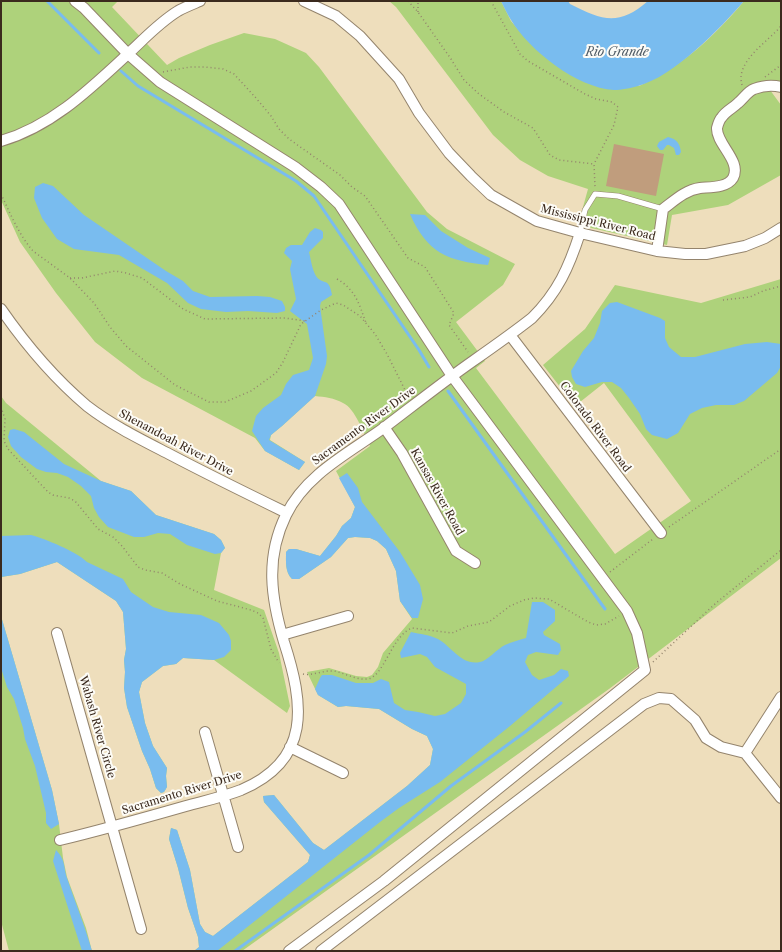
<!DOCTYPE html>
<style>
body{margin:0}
#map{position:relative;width:782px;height:952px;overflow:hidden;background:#eedebc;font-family:"Libre Caslon Text",serif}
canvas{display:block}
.frame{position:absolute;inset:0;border:2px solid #3b2a1e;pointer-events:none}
</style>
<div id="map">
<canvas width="782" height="952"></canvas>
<div class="frame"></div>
</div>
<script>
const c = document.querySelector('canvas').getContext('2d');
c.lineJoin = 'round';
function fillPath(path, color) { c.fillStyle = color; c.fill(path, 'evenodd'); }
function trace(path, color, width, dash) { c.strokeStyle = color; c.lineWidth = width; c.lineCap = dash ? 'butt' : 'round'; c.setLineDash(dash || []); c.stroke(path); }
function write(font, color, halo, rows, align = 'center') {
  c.font = font + ' "Libre Caslon Text",serif'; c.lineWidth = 4; c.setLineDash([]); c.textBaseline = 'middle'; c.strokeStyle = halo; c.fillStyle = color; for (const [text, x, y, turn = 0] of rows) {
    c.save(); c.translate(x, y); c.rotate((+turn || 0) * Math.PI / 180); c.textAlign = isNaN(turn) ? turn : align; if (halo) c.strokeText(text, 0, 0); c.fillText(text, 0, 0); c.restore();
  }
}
fillPath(new Path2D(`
 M1 1H118L112 7 167 65 179 58 210 45 244 33 275 39 306 53 319 67 427 212 447 229 515 264 503 285 456 322 485 361 476 368 615 554 691 501 604 383 575 406 543 365 585 329 615 285 701 303 781 279V558L609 689 242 951H194L199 947 198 937 188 908 178 868 169 839 171 828 177 830 190 870 200 924 205 932 213 936 308 862 310 855 264 802 263 796 274 795 313 843 324 850 407 786 430 765 433 749 427 736 412 729 379 709 346 706 338 707 318 695 307 672 329 668 356 676 367 677 372 675 378 667 383 653 412 619 400 601 396 571 386 549 377 541 370 538 355 537 348 538 331 557 299 579H292C285 572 286 562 286 552L289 549H296L320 556 336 536 342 526 351 518 355 507 336 471 370 446C364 434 355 408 343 403 334 398 325 397 315 396L282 426 271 435 270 440 305 462 299 470 265 451 255 438 142 378 95 342 56 293 20 242 1 200Z
 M389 1H501L511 21 530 43 639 86C681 67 714 37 744 1H781V81L770 90 781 105V175L728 205 672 215 667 245 578 225 588 189 548 176 520 160 493 135 396 7Z
 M1 396 6 403 101 481 131 491 156 515 214 534 221 540 225 548 221 553 214 590 264 610 279 653 290 706 287 713 214 660 183 658 176 664 163 666 142 682 139 692 145 723 153 746 167 768 166 776 167 787 164 792 161 793 156 788 150 769 142 751 127 707 124 688 125 672 124 660 126 649 123 612 116 601 57 562 20 574 1 577Z
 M1 616 52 790 59 824 63 858 67 877 86 928 92 951H9L1 921Z`), '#aed27b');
fillPath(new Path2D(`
 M501 1H568L570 4C602 20 618 27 648 1H744C721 28 673 77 638 86 631 88 621 90 614 90 577 88 529 50 511 20 507 14 504 7 501 1Z
 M668 137C677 139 680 144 681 152L679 155H676L674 148 669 145H667L663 150H660L657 146 659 142Z
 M43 183 53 186 84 215 166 271 183 281 193 291 210 297 257 296 270 297 282 301 285 307V311L277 313 248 311 226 312 201 309 188 303 167 283 119 255 74 249 57 239 42 218 34 198 35 187Z
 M410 214 425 215 441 231 468 248 490 258 488 265C448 261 427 253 410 214Z
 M315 228 321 230 323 232V238L309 252C311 260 312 269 316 276 323 286 329 276 332 295L321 302 320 306 327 356 326 364 315 396 282 426 271 435 269 440 305 462 299 470 265 451 252 431 256 416 263 408 281 395 286 384 293 375 309 370 313 358 307 324 290 311 296 299 290 269 292 261 284 253 286 248 291 245H302L310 232Z
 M617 302 660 318 665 321V338L669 347 681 357H695L745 344 767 342 781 344V366L777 373 744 401 734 405H716L702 408 690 414 678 433 667 439 652 435 646 429 640 414 629 398 621 388 612 382H602L585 387 576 384 572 377 571 371 583 351 594 338 600 323 602 311 610 303Z
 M14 429 24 432 64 464 101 481 131 491 156 515 214 534 221 540 225 548 221 553 215 554 187 545 170 534 158 533 144 537H134L108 527 99 517 94 508 91 496 81 486 68 477 57 473 46 472 37 469 21 457 11 446 8 437 10 430Z
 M347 473 358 488 362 502 400 552 420 585 423 599 418 618H412L400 601 396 571 386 549 377 541 370 538 355 537 348 538 331 557 299 579H292C285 572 286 562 286 552L289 549H296L320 556 336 536 342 526 351 518 355 507 339 478Z
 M31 535C45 539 76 551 87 562L123 579 131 592 153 607 169 612 201 615 219 623 229 635 231 641V650L224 657 214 660 183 658 176 664 163 666 142 682 139 692 145 723 153 746 167 768 166 776 167 787 164 792 161 793 156 788 150 769 142 751 127 707 124 688 125 672 124 660 126 649 123 612 116 601 57 562 20 574 1 577V536Z
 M532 602H543L555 610V621L543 632 544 635 560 644 561 650 558 655 536 652 528 655 525 662 532 675 539 680 554 675 561 669 568 671 569 676 510 726 440 782 399 808 380 822 217 951H194L199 947 198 937 188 908 178 868 169 839 171 828 177 830 190 870 200 924 205 932 213 936 308 862 310 855 264 802 263 796 274 795 313 843 324 850 407 786 430 765 433 749 427 736 412 729 379 709 346 706 338 707 318 695 315 689 320 678 322 675H332L356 683H373L381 679 389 682 394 703 405 710 418 712 435 716 445 714 461 703 466 694V684L435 667 427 657 420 654 401 658 400 653 411 632C420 634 430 635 438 639 452 647 462 666 480 662 487 661 497 649 505 645 511 642 519 640 526 638Z
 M1 616 52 790 59 824 51 829 46 823V813L35 766 25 739 23 728 14 699 7 687 2 671Z
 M56 850C66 861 63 865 67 878 75 902 85 926 92 951H82L53 861Z`), '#79bcef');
trace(new Path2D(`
 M47 1 99 53
 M121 71 138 86 296 181 314 196 419 350 429 367
 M448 391 605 609
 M235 951 369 855 451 786 525 732 561 703`), '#79bcef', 3);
fillPath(new Path2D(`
 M614 144 664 154 656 196 606 186Z`), '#c09d7d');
const lane = new Path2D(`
 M580 233 585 210 595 194 618 196 663 209`);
const street = new Path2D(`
 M75 1 84 8 128 54 160 82 295 167 321 187 339 204 452 376 627 611 637 633 645 670 384 881 289 951
 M304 1 336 16 360 36 399 79 419 113 449 153 471 176 491 195 537 221 580 233 657 251 685 254H706L745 246 765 238 781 228
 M1 141C53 126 92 87 131 51 146 37 160 22 178 11 185 7 193 4 200 1
 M657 251 663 209C674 201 685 190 700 188 710 187 727 188 733 178 742 161 716 144 717 128 718 124 719 120 722 117 726 111 733 108 738 103 743 99 748 91 754 89 762 86 773 85 781 87
 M1 309C26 345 54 378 87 406 113 426 142 440 171 455 209 475 248 494 287 513
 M510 335 661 533
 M384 427 402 453 456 551 475 563
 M57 633 141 929
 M282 635 348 616
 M205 732 238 847
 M290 747 343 773
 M745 753 781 697
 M60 840C102 830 144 818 186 806 204 801 223 797 241 790 312 760 304 704 284 642 271 598 265 558 286 515 306 474 349 453 385 427 414 405 443 382 473 361 493 347 513 333 532 318 558 292 569 267 580 233
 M321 951 644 704 659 698 671 699 695 720 706 738 721 747 745 753 781 798`);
trace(lane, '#94846d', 6);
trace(street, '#94846d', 12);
trace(new Path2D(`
 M408 1 418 12 451 59 464 80 479 94 504 112 533 128 550 155 559 160 594 164 595 187
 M491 1 520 54 528 61 585 94 596 99 612 102 618 107 614 125 594 164
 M418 12V1
 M163 72 190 67H205L223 69 234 74 256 98 271 116 279 129 289 139 340 175 352 187 365 196 408 258 425 267 454 313 449 325 468 352
 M765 77 781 65
 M742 85C735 61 768 42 781 26
 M1 194C10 213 19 235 33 251L70 278 94 303 110 327 126 346 175 385 209 402H225L251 391 276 373 283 362 301 324 321 310 336 303 343 305 360 316 375 334 387 354 409 398
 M70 278H82L115 271 126 273 142 278 183 309 205 319 285 318 305 321
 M337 279C356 290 359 304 366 323
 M723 300 750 297 763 291 781 286
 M1 407 5 419 4 441 8 449 48 492 53 495 69 498 75 501 98 529 113 537 122 546 138 567 145 570 162 573 180 584 217 601 251 610 258 613 263 618 271 649 279 663
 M669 527 781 449
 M610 572 653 539
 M653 662 716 603 781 550
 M303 674C313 676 323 670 334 671 345 673 355 680 367 679 384 678 391 636 412 628L452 633 468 626 489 622 510 606 524 600 534 598 549 599 588 622 596 625 605 624 619 616`), '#94846d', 1.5, [1, 3]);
trace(lane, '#fff', 5);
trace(street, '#fff', 10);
write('11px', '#3b2a1e', '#fdfcf7', [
 ["Mississippi River Road",598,223,14],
 ["Sacramento River Drive",364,426,-36],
 ["Colorado River Road",595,427,53],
 ["Shenandoah River Drive",176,443,28],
 ["Kansas River Road",437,492,61],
 ["Wabash River Circle",97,727,74],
 ["Sacramento River Drive",182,793,-17]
]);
write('italic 12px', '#515d67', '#fdfcf7', [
 ["Rio Grande",617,53]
]);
</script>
